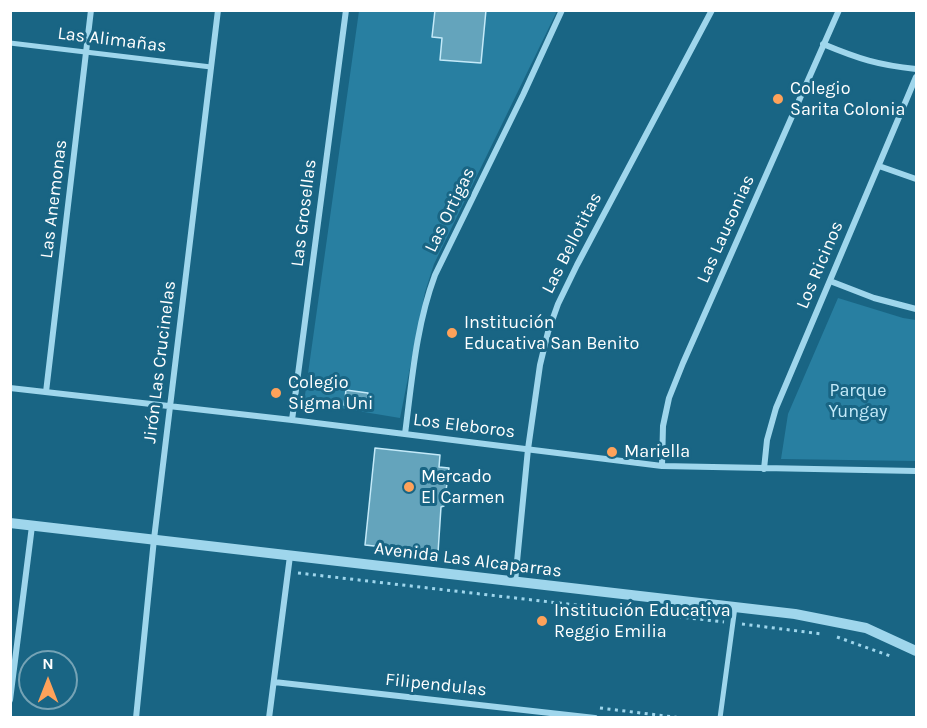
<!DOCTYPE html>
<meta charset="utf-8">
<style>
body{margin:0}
#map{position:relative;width:927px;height:728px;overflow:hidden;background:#196584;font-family:Karla,sans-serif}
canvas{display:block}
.frame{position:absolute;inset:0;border:12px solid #fff;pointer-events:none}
.north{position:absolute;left:18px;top:650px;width:60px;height:60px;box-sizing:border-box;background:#196584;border:2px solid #75a3b5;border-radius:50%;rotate:0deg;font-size:16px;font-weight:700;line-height:24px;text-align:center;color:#fff}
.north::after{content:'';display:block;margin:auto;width:21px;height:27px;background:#fea25a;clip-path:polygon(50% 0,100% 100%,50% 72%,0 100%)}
</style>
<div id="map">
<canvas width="927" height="728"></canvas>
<div class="frame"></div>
<div class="north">N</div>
</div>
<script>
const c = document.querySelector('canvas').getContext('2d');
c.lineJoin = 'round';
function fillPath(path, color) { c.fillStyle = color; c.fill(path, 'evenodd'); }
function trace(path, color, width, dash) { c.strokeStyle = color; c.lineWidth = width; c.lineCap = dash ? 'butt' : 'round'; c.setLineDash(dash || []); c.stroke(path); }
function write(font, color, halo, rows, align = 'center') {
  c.font = font + ' Karla,sans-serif'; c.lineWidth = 6; c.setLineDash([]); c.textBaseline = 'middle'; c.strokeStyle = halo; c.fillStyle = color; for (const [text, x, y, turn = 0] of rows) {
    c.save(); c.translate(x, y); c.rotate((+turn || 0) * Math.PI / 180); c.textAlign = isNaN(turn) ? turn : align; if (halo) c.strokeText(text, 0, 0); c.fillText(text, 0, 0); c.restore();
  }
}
fillPath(new Path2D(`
 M359 11H557L434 264 425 292 400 418 304 402Z
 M838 298 903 318 916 320V461L781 459 788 414Z`), '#287fa1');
const building = new Path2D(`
 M435 10H486L481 63 440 60 442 38 432 37Z
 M346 390 368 393 366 408 344 405Z
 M375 448 440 455 439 467 449 468 444 506 441 507 438 553 365 545Z`);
fillPath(building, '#64a4bc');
trace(building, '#c4eaf9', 1.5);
trace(new Path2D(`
 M298 573 724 622
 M742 624 822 634
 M837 637 893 657
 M600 708 682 718`), '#9fd6ec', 3, [3, 4.5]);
trace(new Path2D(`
 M10 43 211 67
 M720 718 735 607`), '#9fd6ec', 5);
trace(new Path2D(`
 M823 44C859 59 878 65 916 69
 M879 166 916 179
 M830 281 874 298 916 309
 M10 388 292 420 662 466 916 471
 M46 392 91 10
 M292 420 346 10
 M405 434C412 380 416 326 435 275L523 95 562 10
 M662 466 663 426 669 398 683 363 839 10
 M764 469 767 440 776 408 916 77
 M515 582 528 449 540 365 548 332 558 304 577 265 712 10
 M274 682 595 718
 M10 700 32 526
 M136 718 154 539 218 10
 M269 718 290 556`), '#9fd6ec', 6);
trace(new Path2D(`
 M10 523 795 614 866 628 916 651`), '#9fd6ec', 10);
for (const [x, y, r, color] of [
 [778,99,6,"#fea25a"],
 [452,333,6,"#fea25a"],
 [276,393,6,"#fea25a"],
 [612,452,6,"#fea25a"],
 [409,487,6,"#fea25a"],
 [542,621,6,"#fea25a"]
]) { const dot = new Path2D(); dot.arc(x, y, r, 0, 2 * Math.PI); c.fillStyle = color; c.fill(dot); trace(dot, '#196584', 2); }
write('18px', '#fff', '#196584', [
 ["Las Alimañas",112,40,7],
 ["Las Anemonas",54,199,-83],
 ["Las Ortigas",450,210,-64],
 ["Las Grosellas",304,213,-83],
 ["Las Lausonias",726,229,-66],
 ["Las Bellotitas",572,243,-63],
 ["Los Ricinos",820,265,-67],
 ["Jirón Las Crucinelas",160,362,-83],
 ["Los Eleboros",464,426,7],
 ["Avenida Las Alcaparras",468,560,7],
 ["Filipendulas",436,685,6]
]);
write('18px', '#fff', '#196584', [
 ["Colegio",790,89],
 ["Sarita Colonia",790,110],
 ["Institución",464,323],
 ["Educativa San Benito",464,344],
 ["Colegio",288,383],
 ["Sigma Uni",288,404],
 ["Mariella",624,452],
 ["Mercado",421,477],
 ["El Carmen",421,498],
 ["Institución Educativa",554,611],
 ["Reggio Emilia",554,632]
], 'left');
write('18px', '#c4eaf9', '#196584', [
 ["Parque",858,391],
 ["Yungay",858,412]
]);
</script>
